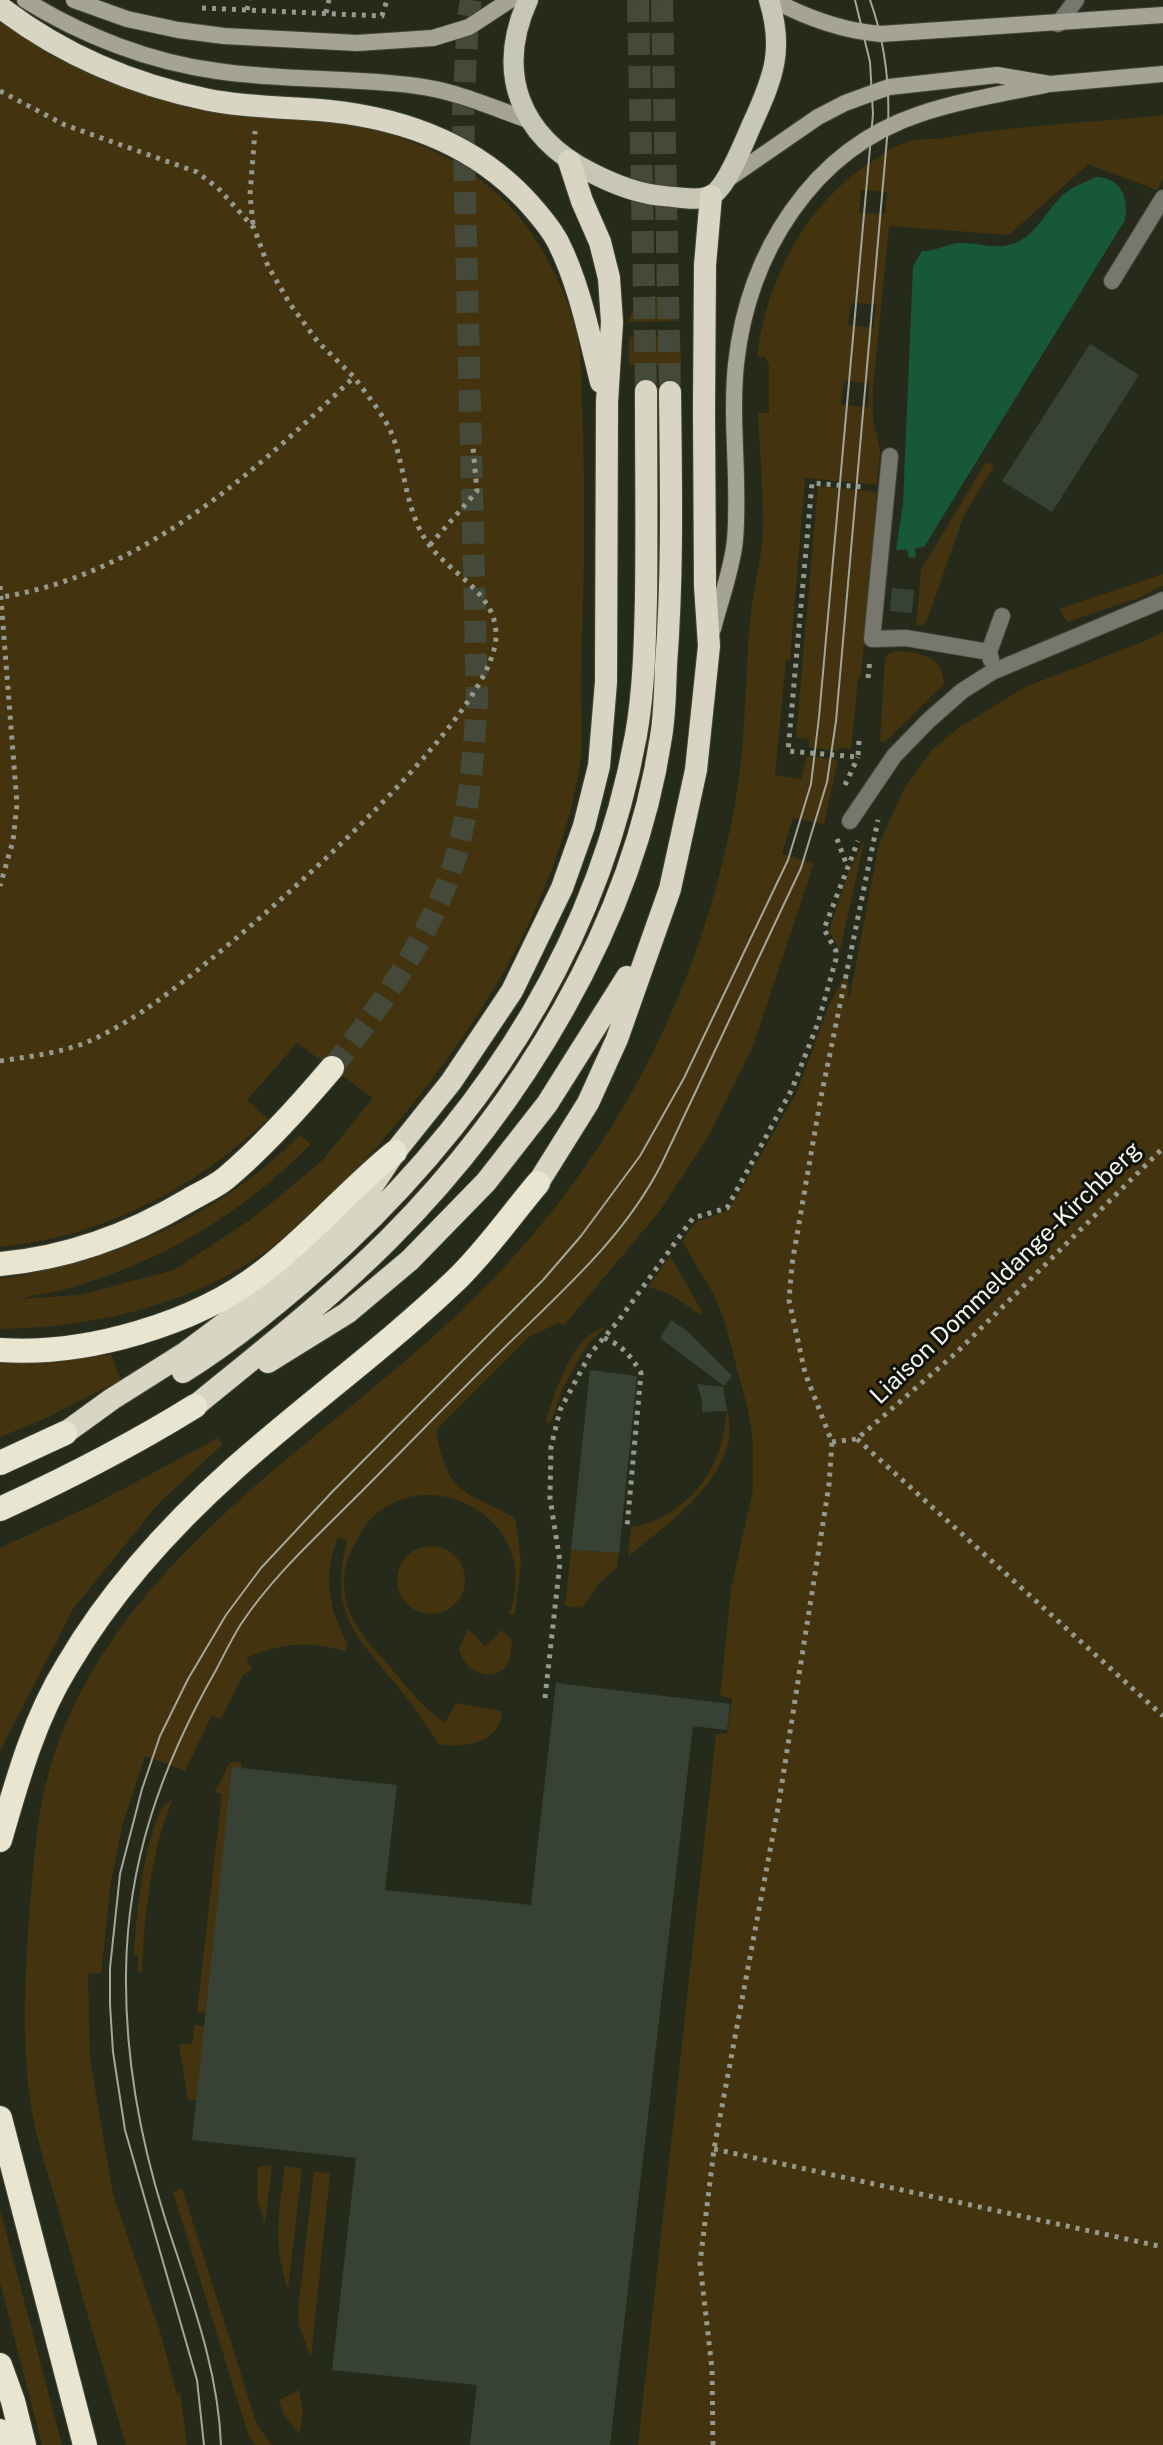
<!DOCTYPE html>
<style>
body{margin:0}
canvas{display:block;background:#262a1b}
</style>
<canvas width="1163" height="2445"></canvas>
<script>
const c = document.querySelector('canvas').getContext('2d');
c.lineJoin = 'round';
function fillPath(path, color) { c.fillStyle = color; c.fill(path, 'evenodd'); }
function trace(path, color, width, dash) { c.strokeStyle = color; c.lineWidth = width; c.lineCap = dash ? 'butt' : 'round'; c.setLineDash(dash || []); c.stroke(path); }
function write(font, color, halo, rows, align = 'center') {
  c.font = font + ' "Public Sans",sans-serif'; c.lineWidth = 6; c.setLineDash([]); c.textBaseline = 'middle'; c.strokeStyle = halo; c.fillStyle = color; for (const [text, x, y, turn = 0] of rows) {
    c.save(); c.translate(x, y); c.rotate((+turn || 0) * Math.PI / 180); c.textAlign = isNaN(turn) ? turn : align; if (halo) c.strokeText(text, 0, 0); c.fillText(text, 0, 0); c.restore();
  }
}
fillPath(new Path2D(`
 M0 20 49 51 328 120C429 137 506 175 553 270 564 291 573 316 578 340 582 362 581 384 582 406 584 453 584 501 584 548 584 592 581 636 581 681 580 711 585 742 579 772 553 912 473 1036 381 1142 342 1187 298 1232 247 1264 175 1309 83 1328 0 1329V1279C114 1262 218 1217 300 1135L311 1144C242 1213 167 1259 73 1287 56 1293 37 1294 20 1299L80 1295 174 1270 253 1218 322 1161 373 1098 297 1043 247 1100 268 1119C195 1189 101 1237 0 1247Z
 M1163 115V179L1157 190 1088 164 1009 235 889 226 873 388V419L880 450 877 485 805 478 790 660H786L775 775 801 779 807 756 838 760 824 824 793 818 782 854 814 863 753 1046 708 1137 659 1212 564 1325 559 1323 530 1336 436 1430C447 1494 463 1490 515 1518L521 1561 515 1615 509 1614C520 1588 518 1556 501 1532 470 1490 405 1480 368 1522 361 1530 358 1539 353 1548 341 1566 342 1593 350 1613 358 1633 375 1650 390 1667 407 1687 423 1708 445 1723L456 1703 502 1711C501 1743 463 1749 439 1744 427 1727 416 1709 403 1693 360 1638 327 1619 347 1541L338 1537C322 1574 329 1611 348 1645L345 1651C310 1640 279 1643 246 1658L252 1669 243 1675 221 1719 212 1715 185 1771 145 1756 123 1823 111 1882 101 1973 88 1974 90 2060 113 2194 161 2335 177 2395 180 2392 187 2445H126C103 2368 80 2290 59 2212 50 2179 38 2146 32 2112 21 2044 25 1974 30 1905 34 1859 37 1812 50 1768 107 1578 285 1467 426 1343 590 1200 696 1018 735 804 746 743 745 681 750 620 753 590 762 559 763 529 763 490 760 452 758 413H769V366L765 357 757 356C767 277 807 201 876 159 886 152 896 145 908 142 919 138 933 140 944 138 1016 125 1090 123 1163 115ZM861 190 887 192 885 214 859 213ZM851 303 876 304 873 328 848 325ZM844 381 869 383 868 408 841 404Z
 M654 296C669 299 676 306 679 321L629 322C632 307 638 299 654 296Z
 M680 336 681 366 629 365V337Z
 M986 462 994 466 964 515 927 620 923 625 916 626 921 570Z
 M818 486 877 492 861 677 858 678 851 749 839 748 838 751 809 747V739L796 737Z
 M1163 574V585L1141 597 1067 622 1059 609Z
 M1163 632V2445H638L716 1734H727L732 1698 720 1696 731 1589 753 1490V1441L748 1410 725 1323 714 1295 682 1241 696 1222 729 1210 797 1092 829 1005 847 971 849 1001 879 844 905 787 932 750 957 729 1025 687 1140 643Z
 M898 651C923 654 942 655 944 684L885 742H880L885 658 890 653Z
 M865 838 840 951 829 930 848 873Z
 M670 1256 703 1313 701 1315 668 1293 648 1287Z
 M606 1327 590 1342 578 1360 562 1390 551 1422 546 1424C552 1397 574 1332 606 1327Z
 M111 1354 121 1380 44 1419 0 1437V1361L38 1363Z
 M727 1411C745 1471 668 1523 628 1557L631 1527C672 1522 708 1487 720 1448 724 1436 725 1423 727 1411Z
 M218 1438 222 1445 159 1503 73 1609 0 1751V1548L93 1505Z
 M397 1580a34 34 0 1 1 68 0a34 34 0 1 1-68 0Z
 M571 1550 619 1553 617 1567 598 1585 582 1608 565 1606Z
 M468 1628 485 1647 501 1630 512 1640C511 1647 511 1655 509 1661 499 1685 465 1675 459 1649Z
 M230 1762H241L242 1768 206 2013 197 2012 222 1794 215 1792Z
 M173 1799C151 1847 144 1920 142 1972H138V1956L134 1954C137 1911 142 1853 160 1812 163 1806 168 1803 173 1799Z
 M195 2025 205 2026 197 2100H188L179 2044H192Z
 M272 2165 265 2224 257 2198 258 2167Z
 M285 2166 302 2169 288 2289C272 2241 279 2215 285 2166Z
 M314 2171 330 2174 311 2358 299 2325 298 2311Z
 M182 2188 257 2425 272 2445H255L248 2434 173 2192Z
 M0 2209 62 2445H42L0 2282Z
 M299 2390 303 2412 300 2434 284 2416 279 2400Z`), '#43330e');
fillPath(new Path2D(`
 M1096 177C1122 178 1129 199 1125 220L924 547 915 548 916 557 909 558 907 549 896 550 903 504 913 266 922 251C934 252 946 244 959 243 978 242 996 251 1015 243 1034 236 1045 214 1059 199 1068 188 1083 183 1096 177Z`), '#165837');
fillPath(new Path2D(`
 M1090 344 1139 375 1052 512 1002 481Z
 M892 588 914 590 912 613 890 611Z
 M671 1320 687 1331 732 1376 724 1386 660 1338Z
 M590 1370 637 1376 619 1553 571 1550Z
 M697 1384 723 1387 727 1411 702 1412V1400Z
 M556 1683 730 1704 727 1730 693 1726 610 2445H470L477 2385 332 2370 356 2158 192 2140 232 1767 397 1785 385 1890 531 1905Z`), '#374234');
trace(new Path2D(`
 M638 0 646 391
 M662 0 670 392
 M332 1068C377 1012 428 939 452 869 470 815 473 757 477 700L463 111 468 18 471 0`), '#45493a', 22, [22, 11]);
const service = new Path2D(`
 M1058 24 1076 0
 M1112 281 1163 198
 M890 456 872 639 906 638 989 652
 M991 660 989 652 1002 616
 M850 821 894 756 928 721 962 691 992 672 1163 600`);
const secondary = new Path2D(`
 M25 0C83 36 150 62 217 71 284 81 351 77 417 86 456 91 491 107 528 120
 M74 0 127 19 178 30 224 36 357 43 433 38 469 27 510 0
 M773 0C807 18 843 31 881 34L1163 15
 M728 179 818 117 845 103 889 87 997 75 1050 84 1163 74
 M713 629C720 601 732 570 735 540 740 482 730 422 736 364 748 254 811 150 920 114 962 100 1007 93 1050 84`);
const primary = new Path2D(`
 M528 0C495 73 520 136 590 172 613 184 637 194 664 196 677 197 700 202 712 195 728 186 745 139 753 122 774 76 784 49 769 0`);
const trunk = new Path2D(`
 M0 7C61 54 134 85 209 100 250 108 290 107 330 111 405 119 473 144 525 199 537 212 550 227 558 242 580 286 589 335 601 382
 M538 1183 588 1103 617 1039 670 889 696 770 709 646 705 586 704 409 705 265 711 196
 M268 1362 347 1313 410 1260 486 1182 547 1104 627 977
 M183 1372C241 1336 294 1291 344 1245 493 1104 599 938 636 735 644 690 645 642 646 597 647 528 646 460 646 391
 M195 1406C261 1352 328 1300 388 1240 520 1108 633 924 661 737 665 714 665 689 666 665 673 574 671 483 670 392
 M65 1433 112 1399 185 1353 253 1302 309 1253 369 1191 395 1152 451 1082 512 991 562 888 584 826 599 766 606 682 607 402 612 322 609 278 600 242 582 201 569 161`);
const motorway = new Path2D(`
 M0 1264C67 1258 132 1234 189 1200 201 1193 215 1187 226 1178 265 1145 299 1107 332 1068
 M0 1350C86 1356 196 1324 264 1271 311 1235 349 1189 395 1152
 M0 1463 65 1433
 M0 1509C68 1478 132 1445 195 1406
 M0 1840C17 1781 34 1719 67 1666 111 1591 170 1526 235 1468 307 1404 386 1347 456 1280 486 1251 511 1215 538 1183
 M0 2118 85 2445
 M0 2365 13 2401 24 2445
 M0 2431 3 2445`);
trace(service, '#434738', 18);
trace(secondary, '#434738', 18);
trace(primary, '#434738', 22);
trace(trunk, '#434738', 24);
trace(motorway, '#434738', 26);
trace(new Path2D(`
 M202 8 382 16 387 0
 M247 10 249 0
 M326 13 329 0
 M0 91 65 125 197 172 218 188 254 228 268 266 290 304 318 342 354 377C254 473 143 574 2 597
 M253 224 250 195 255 131
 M430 545 477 491 473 448
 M0 586 17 804 13 841 0 886
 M868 678 870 659
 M859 741 858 757 788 751 812 483 864 487
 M845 785 858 757
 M837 839 846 863
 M0 1061C32 1056 64 1053 94 1039 111 1031 130 1020 146 1009 221 958 497 722 496 635 496 593 452 575 430 546 406 515 406 472 393 437 385 416 367 395 354 377
 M604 1338C622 1345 631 1356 641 1373L627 1527
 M857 1439 1163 1716
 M832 1442 857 1439 956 1353 1163 1148
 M545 1698 560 1562 550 1498 551 1447 560 1410 590 1354 619 1320 693 1218 727 1208 792 1089 818 1023 836 959V951L824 929 858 841
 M714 2149 1163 2247
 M713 2445 712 2369 700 2263 714 2149 778 1808 829 1485 832 1442 805 1373 789 1300 792 1264 820 1102 878 820`), '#969a8d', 5, [4, 6]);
trace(service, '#77776e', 16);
trace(secondary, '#a5a396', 16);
trace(primary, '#c8c6b5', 20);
trace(trunk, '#d8d6c3', 22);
trace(motorway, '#e8e6d1', 24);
trace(new Path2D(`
 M204 2445 197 2380 125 2130 113 2052 110 2005V1968L120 1874 142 1789 160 1736 188 1679 226 1615 261 1568 332 1492 543 1280 581 1236 640 1156 684 1078 788 860 811 784 819 717 873 114 870 62 855 0
 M221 2445C218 2364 188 2291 164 2215 139 2135 125 2056 126 1973 127 1862 162 1765 216 1670 224 1655 232 1638 241 1624 272 1577 316 1537 356 1497 405 1448 453 1398 503 1349 561 1292 625 1237 662 1163L801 868 827 782 836 721 888 127C890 83 885 42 870 0`), '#a3a79a', 2);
write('24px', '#f2f6eb', '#10120b', [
 ["Liaison Dommeldange-Kirchberg",1006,1273,-44]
]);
</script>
